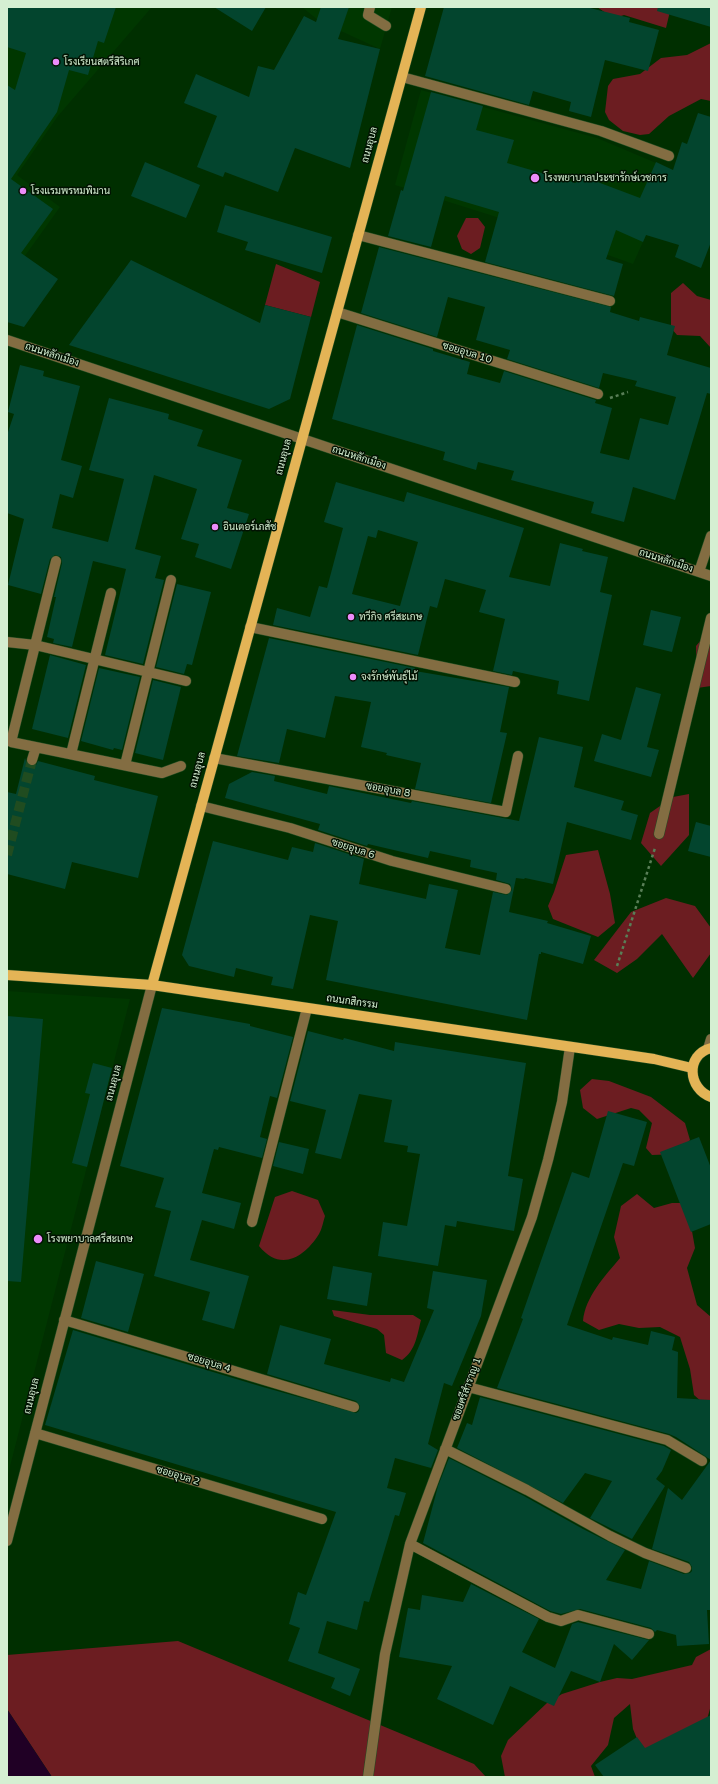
<!DOCTYPE html>
<meta charset="utf-8">
<style>
body{margin:0}
#map{position:relative;width:718px;height:1784px;overflow:hidden;background:#002f00;font-family:"Varela Round",sans-serif}
canvas{display:block}
.frame{position:absolute;inset:0;border:8px solid #d5efd2;pointer-events:none}
</style>
<div id="map">
<canvas width="718" height="1784"></canvas>
<div class="frame"></div>
</div>
<script>
const c = document.querySelector('canvas').getContext('2d');
c.lineJoin = 'round';
function fillPath(path, color) { c.fillStyle = color; c.fill(path, 'evenodd'); }
function trace(path, color, width, dash) { c.strokeStyle = color; c.lineWidth = width; c.lineCap = dash ? 'butt' : 'round'; c.setLineDash(dash || []); c.stroke(path); }
function write(font, color, halo, rows, align = 'center') {
  c.font = font + ' "Varela Round",Sarabun,sans-serif'; c.lineWidth = 3; c.setLineDash([]); c.textBaseline = 'middle'; c.strokeStyle = halo; c.fillStyle = color; for (const [text, x, y, turn = 0] of rows) {
    c.save(); c.translate(x, y); c.rotate((+turn || 0) * Math.PI / 180); c.textAlign = isNaN(turn) ? turn : align; if (halo) c.strokeText(text, 0, 0); c.fillText(text, 0, 0); c.restore();
  }
}
fillPath(new Path2D(`
 M7 7H152L58 116 17 175 60 207 7 281Z
 M302 7H392L380 49 319 21Z
 M421 90 597 138 675 171 633 264 544 232 395 185Z
 M7 991 130 999 7 1478Z`), '#003700');
fillPath(new Path2D(`
 M597 7H671L666 28 624 15C614 19 604 12 597 7Z
 M711 43V101L701 99 669 116 649 134 640 135 623 131 609 120 605 112 608 86 613 79 640 74 661 58 687 55Z
 M466 218H478L485 227 480 248 471 254 462 249 457 236Z
 M276 264 320 282 311 317 265 305Z
 M683 283 697 296 711 300V348L700 336 677 335 671 328V293Z
 M711 628V686L697 688 696 646Z
 M689 794V835L661 866 641 843 650 813 673 797Z
 M598 850 610 894 615 923 598 937 553 919 548 906 554 892 566 855Z
 M666 898 695 906 711 928V953L693 978 662 934 637 959 617 973 594 960 631 912Z
 M592 1079 609 1081 651 1097 685 1123 690 1140 678 1154 652 1155 646 1148 652 1123 639 1110 631 1108 597 1119 583 1108 580 1090Z
 M292 1191 318 1200 325 1216C323 1222 322 1229 319 1234 304 1258 280 1272 259 1246L275 1197Z
 M637 1194 654 1208 672 1203H687L695 1248 687 1268 697 1305 711 1317V1410L694 1395 690 1369 680 1337 660 1327 639 1328 619 1324 599 1330 583 1321C585 1297 605 1276 620 1258L614 1237 621 1206Z
 M332 1310 370 1315H413L421 1320C417 1335 416 1350 402 1360L386 1353 384 1335 377 1329 334 1316Z
 M178 1641 474 1764 486 1777H52L7 1709V1655Z
 M711 1649V1705L705 1727 642 1751 633 1729 630 1704 614 1718 608 1745 591 1766 595 1777H505L501 1756 508 1740 547 1703 562 1694 600 1682 617 1678 632 1679 692 1665 696 1657Z`), '#6c1d21');
fillPath(new Path2D(`
 M7 1709 52 1777H7Z`), '#200025');
fillPath(new Path2D(`
 M7 7H116L104 43 98 41 88 75 69 70 57 112 11 179 53 209 21 253 58 279 24 327 7 322V85L15 90 26 53 7 47Z
 M214 7H266L252 31Z
 M321 7H349L338 39 380 49 350 168 295 148 278 192 225 172 223 177 197 167 217 116 184 103 196 74 249 97 258 66 274 70 304 16 316 22Z
 M444 7H586L630 18 629 22 659 30 648 71 605 60 591 117 569 111 571 102 533 91 529 105 425 76Z
 M658 7H711V27L657 11Z
 M431 92 483 106 476 130 514 140 507 163 576 183 579 175 640 198 656 162 673 170 682 142 687 144 698 113 711 117V242L701 268 675 257 679 245 646 235 643 242 616 230 606 259 623 264 614 296 485 262 499 212 445 196 431 247 388 236 401 190 403 191Z
 M145 162 200 185 186 218 131 196Z
 M225 205 332 237 322 273 245 250 248 242 217 232Z
 M379 247 611 307 610 312 639 321 640 317 675 326 667 355 711 368V394L707 393 675 500 633 487 624 522 591 513 594 502 511 480 514 471 478 462 476 470 443 460 445 452 332 419 357 325 433 349V351L470 362 467 374 500 383 504 371 596 400 595 403 612 408 600 453 629 460 640 418 668 425 676 397 635 386 637 381 603 373 599 388 507 359 510 350 476 340 485 307 448 297 437 337 361 313Z
 M131 260 260 323 265 305 311 317 290 399 269 409 69 345Z
 M20 365 44 371 43 376 80 386 61 460 82 466 73 498 60 494 52 528 108 542 124 479 89 470 109 398 169 414 168 419 203 430 197 446 242 460 227 508 249 514 231 569 195 557 199 544 181 539 197 489 154 475 135 549 161 556 155 578 164 580 143 664 105 655 126 569 93 561 72 647 53 643 54 639 47 637 56 597H54L62 563 61 557 55 555 50 559 41 594 8 585 24 519 7 513V435L14 414 8 412Z
 M336 482 404 502 407 492 524 528 509 577 550 586 560 543 583 549 582 551 608 557 600 592 612 595 589 701 557 694 559 681 513 671 512 675 493 671 505 619 479 612 486 590 445 579 437 608 430 606 418 655 273 625 277 608 310 617 319 586 327 588 343 528 324 522ZM378 530 418 542 400 606 352 594 368 536 376 538Z
 M177 584 211 592 192 665 187 664 184 674 156 667Z
 M651 610 681 617 672 652 643 645Z
 M269 638 415 668V671L509 687 500 732 507 733 491 803 415 789 421 763 386 755 387 753 361 747 371 702 335 696 325 738 287 729 279 763 237 756Z
 M50 655 86 665 68 738 32 729Z
 M99 668 140 677 122 750 114 748 113 750 81 741Z
 M153 680 181 687 163 760 135 753Z
 M636 687 661 694 647 747 659 750 651 777 594 761 602 734 621 740Z
 M539 737 583 747 574 787 624 801 621 810 638 815 631 840 567 822 553 884 525 878 524 879 516 878 509 912 548 921 547 923 591 936 583 964 541 952V954H539L527 1020 326 980 338 921 310 915 293 989 271 985 273 977 236 968 234 977 189 966 182 955 213 841 288 860 292 847 313 852 315 843 364 859 359 884 426 899 429 884 458 890 445 948 480 955 493 892 507 895 512 890 510 884 496 880 497 873 470 867 471 860 430 851 428 858 368 844 367 846 318 830 320 824 225 798 229 784 252 772 275 776 274 781 327 794 329 786 411 803 412 801 519 821Z
 M25 758 27 764 30 766 36 765 38 761 95 776 94 780 158 796 138 878 72 862 65 889 7 874V792L16 794Z
 M696 822 711 826V857L688 851Z
 M162 1008 250 1024V1026L293 1037 277 1098 270 1096 260 1137 267 1139 262 1158 219 1147 218 1150 214 1149 202 1193 241 1203 234 1229 202 1220 190 1260 249 1276 234 1329 202 1320 210 1292 154 1276 171 1211 155 1207 164 1178 120 1166Z
 M7 1016 43 1019 21 1282 7 1281Z
 M308 1031 343 1040 344 1038 394 1051 395 1042 526 1063 508 1176 523 1179 514 1231 457 1221 456 1227 445 1225 438 1266 378 1256 383 1222 407 1226 420 1154 407 1152 408 1146 384 1142 392 1100 359 1094 341 1159 315 1153 326 1110 290 1101Z
 M93 1063 112 1068 87 1167 72 1163 90 1094 85 1093Z
 M608 1111 647 1122 634 1166 623 1163 567 1325 612 1340 613 1337 648 1345 651 1331 675 1337 672 1350 678 1352 677 1398 711 1400V1610H707L709 1644 677 1646 676 1635 657 1630 655 1632 651 1628 580 1609 561 1614 550 1611 423 1543 438 1486 449 1458 524 1496 583 1529 625 1550 606 1580 641 1589 649 1561 684 1574 690 1573 692 1571V1567L689 1562 652 1549 668 1488 682 1500 711 1460 676 1437 669 1434 497 1388 523 1319 521 1318 572 1172 589 1178Z
 M699 1137 711 1168V1224L691 1232 660 1152Z
 M279 1142 309 1149 303 1174 273 1166Z
 M96 1261 144 1274 128 1332 81 1318Z
 M333 1266 372 1273 367 1306 327 1299Z
 M433 1271 487 1280 481 1316 452 1386 444 1383 428 1444 438 1450 431 1468 395 1458 387 1488 406 1493 399 1516 395 1515 369 1602 364 1601 357 1630 327 1621 318 1653 360 1669 350 1696 331 1688 335 1678 288 1661 300 1628 289 1624 298 1592 306 1595 336 1512 45 1425 73 1330 263 1387 356 1413 359 1411 360 1406 356 1401 267 1374 280 1325 331 1339 324 1364 390 1382 391 1378 404 1382 434 1310 427 1308Z
 M480 1397 664 1446 671 1450 662 1471 656 1479 665 1486 632 1539 590 1518 612 1481 585 1473 563 1503 457 1448 467 1423 472 1425Z
 M471 1584 539 1619 522 1652 555 1668 572 1624 578 1622 649 1640 632 1660 614 1644 600 1682 571 1671 554 1706 510 1686 493 1725 437 1699 452 1666 399 1657 408 1608 420 1610 422 1595 463 1602Z
 M711 1715V1777H604L595 1765 637 1737 645 1748Z`), '#03452e');
trace(new Path2D(`
 M7 855 32 760`), '#204c20', 10, [10, 5]);
const minor = new Path2D(`
 M370 7 368 15 386 26
 M402 77 601 131 669 156
 M358 235 610 301
 M337 312 598 394
 M7 340 711 576
 M56 561 11 742 162 773 181 766
 M699 572 711 536
 M250 627 515 682
 M7 642 35 645 186 681
 M71 754 111 593
 M214 758 506 812 518 756
 M32 760 36 747
 M125 765 171 580
 M201 806 290 828 392 861 506 889
 M659 834 711 618
 M708 1049 711 1039
 M252 1222 307 1008
 M64 1320 354 1407
 M468 1387 667 1440 702 1461
 M35 1433 322 1519
 M445 1449 527 1490 610 1536 645 1553 686 1568
 M7 1541 152 985
 M410 1544 548 1617 561 1621 578 1615 649 1634
 M368 1777 385 1654 410 1544 532 1217 548 1160 562 1102 570 1047`);
const major = new Path2D(`
 M7 975 152 985 654 1059 692 1068
 M152 985 421 7
 M711 1048C685 1055 688 1089 711 1097`);
trace(minor, '#224e22', 11);
trace(major, '#224e22', 11);
trace(new Path2D(`
 M610 398 628 392
 M617 966 655 848`), '#597f57', 2.5, [3, 3]);
trace(minor, '#836d42', 10);
trace(major, '#e4b456', 10);
for (const [x, y, r, color] of [
 [56,62,4,"#ec8cfa"],
 [535,178,5,"#ec8cfa"],
 [23,191,4,"#ec8cfa"],
 [215,527,4,"#ec8cfa"],
 [351,617,4,"#ec8cfa"],
 [353,677,4,"#ec8cfa"],
 [38,1239,5,"#ec8cfa"]
]) { const dot = new Path2D(); dot.arc(x, y, r, 0, 2 * Math.PI); c.fillStyle = color; c.fill(dot); trace(dot, '#021202', 1.5); }
write('10px', '#d5efd2', '#021202', [
 ["โรงเรียนสตรีสิริเกศ",64,62],
 ["โรงพยาบาลประชารักษ์เวชการ",544,178],
 ["โรงแรมพรหมพิมาน",31,191],
 ["อินเตอร์เภสัช",223,527],
 ["ทวีกิจ ศรีสะเกษ",359,617],
 ["จงรักษ์พันธุ์ไม้",361,677],
 ["โรงพยาบาลศรีสะเกษ",47,1239]
], 'left');
write('10px', '#d5efd2', '#021202', [
 ["ถนนอุบล",370,145,-75],
 ["ซอยอุบล 10",467,353,17],
 ["ถนนหลักเมือง",52,355,18],
 ["ถนนอุบล",284,457,-75],
 ["ถนนหลักเมือง",359,458,18],
 ["ถนนหลักเมือง",666,561,18],
 ["ถนนอุบล",198,770,-75],
 ["ซอยอุบล 8",388,790,10],
 ["ซอยอุบล 6",353,849,18],
 ["ถนนกสิกรรม",352,1002,8],
 ["ถนนอุบล",114,1083,-75],
 ["ซอยอุบล 4",209,1363,17],
 ["ซอยศรีสำราญ 1",467,1389,-70],
 ["ถนนอุบล",32,1396,-76],
 ["ซอยอุบล 2",178,1476,17]
]);
</script>
